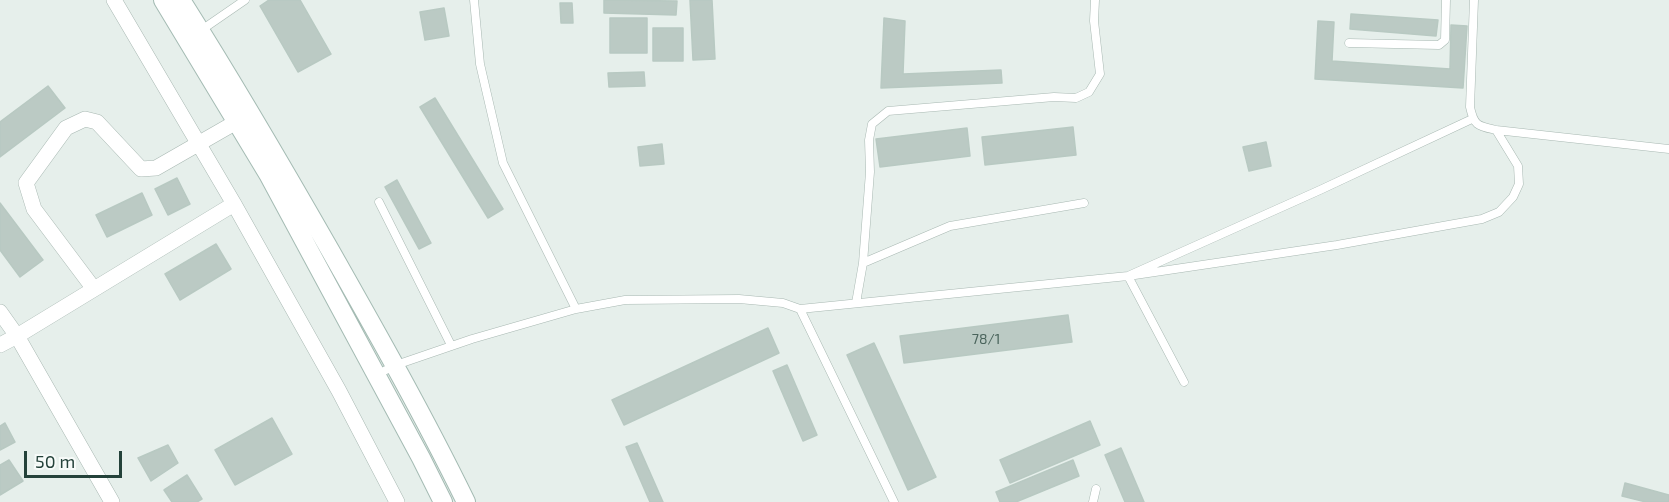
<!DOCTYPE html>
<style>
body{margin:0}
#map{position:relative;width:1669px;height:502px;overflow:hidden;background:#e6efeb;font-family:"Exo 2",sans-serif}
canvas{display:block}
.scale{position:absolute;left:24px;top:451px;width:98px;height:27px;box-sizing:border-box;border:3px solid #24423a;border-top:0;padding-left:8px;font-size:18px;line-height:21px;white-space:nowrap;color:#24423a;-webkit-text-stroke:4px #f7fbf9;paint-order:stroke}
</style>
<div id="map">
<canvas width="1669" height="502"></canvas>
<div class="scale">50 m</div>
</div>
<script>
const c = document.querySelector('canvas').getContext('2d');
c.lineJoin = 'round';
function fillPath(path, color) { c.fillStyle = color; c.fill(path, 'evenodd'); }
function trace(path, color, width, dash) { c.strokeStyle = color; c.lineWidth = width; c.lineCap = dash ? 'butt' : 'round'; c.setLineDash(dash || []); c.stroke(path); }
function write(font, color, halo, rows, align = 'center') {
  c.font = font + ' "Exo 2",sans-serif'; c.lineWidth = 4.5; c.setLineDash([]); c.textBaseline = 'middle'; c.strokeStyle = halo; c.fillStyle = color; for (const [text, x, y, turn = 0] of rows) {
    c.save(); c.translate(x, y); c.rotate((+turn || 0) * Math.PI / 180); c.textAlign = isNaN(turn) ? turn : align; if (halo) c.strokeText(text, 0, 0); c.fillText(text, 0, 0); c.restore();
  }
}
const building = new Path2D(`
 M269 0H300L331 54 298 72 260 6Z
 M604 0 677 1 676 15 604 13Z
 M690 0H712L715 59 693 60Z
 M560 3H572L573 23H561Z
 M444 8 449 36 425 40 420 12Z
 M1351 14 1438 20 1436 36 1350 29Z
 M610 18H647V53H610Z
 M884 18 905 21 903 74 1001 70 1002 83 881 88Z
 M1318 21 1334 22 1332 61 1450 69 1451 25 1467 26 1463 88 1315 79Z
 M653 28H683V61H653Z
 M644 72 645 86 609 87 608 73Z
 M48 86 65 108 0 157V122Z
 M435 98 503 209 488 218 420 107Z
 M1073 127 1076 155 985 165 982 137Z
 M967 128 970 156 880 167 876 139Z
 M1266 142 1271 166 1249 171 1243 147Z
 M662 144 664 164 640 166 638 147Z
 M177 178 190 204 168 215 155 189Z
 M397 180 431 243 419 249 385 187Z
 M142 193 152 215 107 237 96 215Z
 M0 203 43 260 20 277 0 250Z
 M216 244 231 269 180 300 165 274Z
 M1068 315 1072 342 904 363 900 336Z
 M768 328 779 353 624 425 612 400Z
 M874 343 936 477 908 490 847 355Z
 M787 365 817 435 803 441 773 371Z
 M272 418 292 454 235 485 215 450Z
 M1090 421 1100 445 1010 483 1000 460Z
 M5 423 15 442 0 450V426Z
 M637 443 663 502H650L626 447Z
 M168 445 178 463 151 481 138 458Z
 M1121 448 1144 502H1125L1105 455Z
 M9 460 23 481 0 495V465Z
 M1073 460 1079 476 1016 502H1000L996 492Z
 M187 475 202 499 197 502H172L164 490Z
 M1625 483 1669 495V502H1646L1622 496Z`);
fillPath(building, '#bbcac4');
trace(building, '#b8c9c2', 1.5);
const lane = new Path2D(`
 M474 0 480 64 503 163 576 309
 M1474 0 1470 107C1474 126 1478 126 1496 130L1669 149
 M200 31 245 0
 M1349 43 1439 45 1445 40 1446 0
 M379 202 451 345
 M863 263 870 172 869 140 872 124 888 111 1054 97 1076 98 1089 92 1100 74 1094 21 1095 0
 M856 303 863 263 950 226 1084 203
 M800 309 1128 276 1337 245 1482 219 1499 212 1513 197 1519 184 1518 166 1496 130
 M376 375 396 365 472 339 576 309 625 300 739 299 783 303 800 309 894 502
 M1184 382 1128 276 1320 190 1472 119
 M1093 502 1096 489`);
const street = new Path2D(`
 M114 0 234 204 339 391 397 502
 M94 289 34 209 26 183 66 128 85 119 97 122 141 169 156 168 245 117
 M0 312 17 336 112 502
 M0 345 17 336 234 204`);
const secondary = new Path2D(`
 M163 0 268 174 421 458 443 502
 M181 0C233 82 282 166 330 250 377 333 424 416 466 502`);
trace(lane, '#a8b8b2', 9);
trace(street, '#a8b8b2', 16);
trace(secondary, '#a4bbb3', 20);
trace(lane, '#fff', 8);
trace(street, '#fff', 15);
trace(secondary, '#fff', 18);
write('14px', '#4a645c', null, [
 ["78/1",986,339]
]);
</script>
